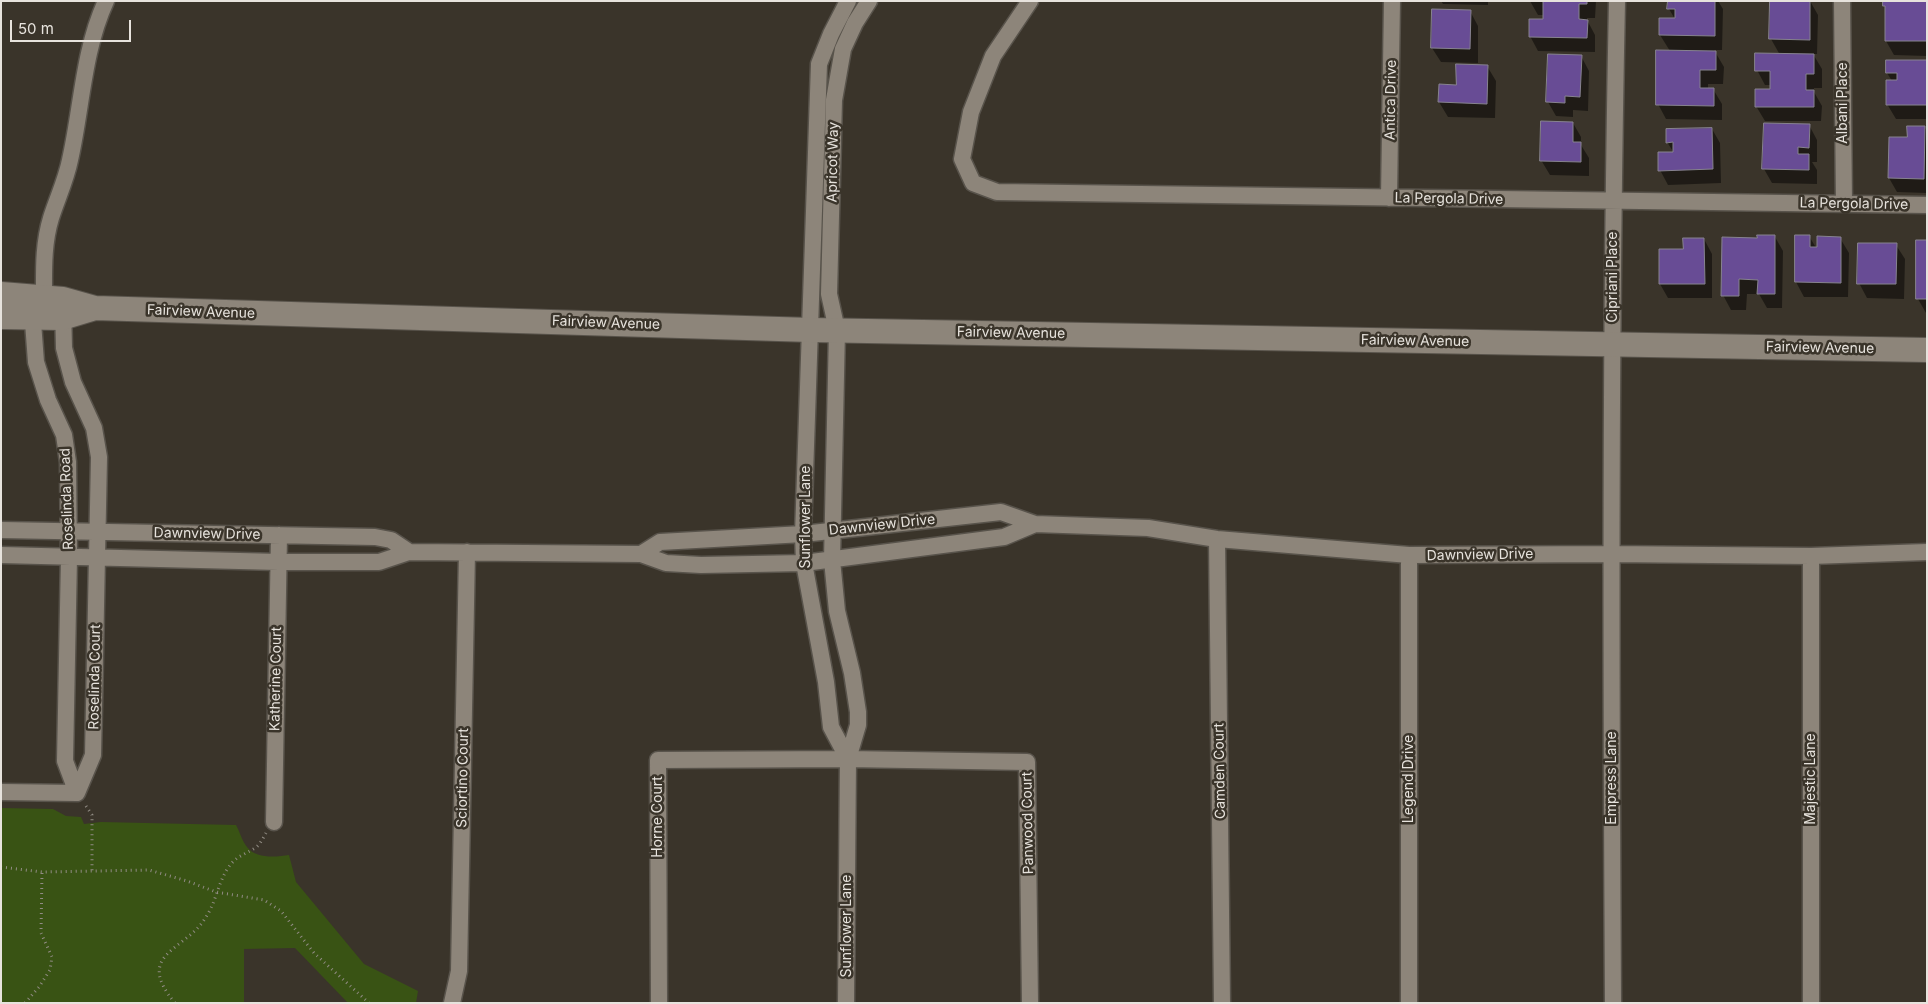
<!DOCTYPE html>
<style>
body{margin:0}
#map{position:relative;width:1928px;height:1004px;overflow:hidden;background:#3a342a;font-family:Inter,sans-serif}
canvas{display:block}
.frame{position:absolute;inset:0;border:2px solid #e7e3dd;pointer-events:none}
.scale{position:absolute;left:10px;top:20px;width:121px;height:22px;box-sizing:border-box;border:2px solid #e7e3dd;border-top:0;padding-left:6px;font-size:15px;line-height:18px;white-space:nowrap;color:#e7e3dd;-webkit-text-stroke:4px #3a342a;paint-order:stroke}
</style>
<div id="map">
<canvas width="1928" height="1004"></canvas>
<div class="frame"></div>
<div class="scale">50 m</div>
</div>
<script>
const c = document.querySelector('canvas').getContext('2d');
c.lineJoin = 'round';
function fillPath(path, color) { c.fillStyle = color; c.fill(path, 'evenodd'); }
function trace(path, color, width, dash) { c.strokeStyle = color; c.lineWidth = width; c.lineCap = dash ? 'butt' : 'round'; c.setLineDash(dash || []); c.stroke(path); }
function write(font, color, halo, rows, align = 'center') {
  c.font = font + ' Inter,sans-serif'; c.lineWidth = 5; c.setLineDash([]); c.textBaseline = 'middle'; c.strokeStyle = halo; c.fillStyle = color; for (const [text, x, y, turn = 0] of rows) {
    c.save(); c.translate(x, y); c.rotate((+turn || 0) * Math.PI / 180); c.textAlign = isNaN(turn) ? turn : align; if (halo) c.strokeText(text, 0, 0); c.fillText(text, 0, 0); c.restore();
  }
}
fillPath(new Path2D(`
 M1 808 53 809 66 816 81 817 84 824 101 822 236 825C240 832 242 841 247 847 256 859 276 857 289 855L296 882 364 964 418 991 416 1003H348L295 948 244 949V1003H1Z`), '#395314');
fillPath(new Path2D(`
 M1441 1H1488V5L1443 4Z
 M1530 1H1596L1595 18H1587V20L1595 35V52L1538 51 1530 36 1544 20V15H1538Z
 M1669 1H1718L1723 9 1722 50H1714L1724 67 1723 84H1708V89H1713L1722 104V120L1666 119 1658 104 1670 51 1660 35 1675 19 1669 9Z
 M1771 1H1810L1818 15 1817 54H1813L1822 69V88H1814V92L1822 106 1821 121H1765L1756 106 1771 91V85H1765L1757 70 1780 55 1771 39Z
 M1884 1H1927V56L1894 55 1886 41V10Z
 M1470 11 1478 26V63L1441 62 1432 48Z
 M1581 56 1589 71 1588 111 1573 110V117L1556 116 1548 102Z
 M1927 61V119H1896L1887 104 1892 81 1887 73Z
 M1487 66 1496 81 1495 118 1448 117 1439 102 1440 86H1457Z
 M1573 123 1581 137V145L1589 158V176L1550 175 1541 160Z
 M1809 125 1817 140V162H1812L1817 170V184L1772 183 1764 169Z
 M1925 128 1927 131V193L1897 192 1889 178 1908 139Z
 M1712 129 1720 143 1721 183 1668 185 1660 170 1674 153 1667 142Z
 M1809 236 1818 251 1840 238 1849 253 1848 297H1804L1796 282Z
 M1775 237 1783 251 1782 308H1767L1759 294H1747L1746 310H1731L1723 295 1758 239Z
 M1704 239 1712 254V298H1668L1660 284 1685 250Z
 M1927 241V313H1926L1918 299Z
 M1896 245 1905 259 1904 299 1867 298 1859 283Z`), '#0007');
const building = new Path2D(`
 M1534 1H1587V4H1579V19L1588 20 1587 38 1529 37V19H1543V2Z
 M1668 1H1715V36L1659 35V18H1675V9H1667Z
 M1770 1H1810V40L1769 39Z
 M1883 1H1927V41H1885V6H1883Z
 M1432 9 1471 10 1470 49 1431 48Z
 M1656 50 1716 51V70H1700V88H1714V106L1656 105Z
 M1755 53 1814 54V74H1806V90H1814V107H1755V89H1770V71H1755Z
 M1548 54 1582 55 1580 97 1565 96V103L1546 102Z
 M1886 60H1927V105H1886V80H1897V73H1886Z
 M1456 64 1488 65 1487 104 1438 102 1439 84 1456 85Z
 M1541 121 1573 122V142H1581V162L1540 161Z
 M1764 123 1810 124 1809 148 1798 147V154H1809V170L1762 169Z
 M1907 126H1925L1924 179 1888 178 1889 137H1907Z
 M1712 128 1713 169 1658 171V152H1673V142L1666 143V129Z
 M1757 235H1775V294H1757L1758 280 1739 279V296H1721L1722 237 1757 238Z
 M1795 235H1810V247H1817V236L1841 237V283L1795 282Z
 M1683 238H1704L1705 284H1659V249H1683Z
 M1916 240H1927V299H1916Z
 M1858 243H1897L1896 284H1857Z`);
fillPath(building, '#684c95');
trace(building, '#87838f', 1);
const street = new Path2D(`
 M1030 1 993 56 971 112 962 159 973 183 997 192 1927 205
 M1842 1 1844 204
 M1389 198 1392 1
 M44 297C44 270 43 244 51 218 57 199 66 180 70 160 82 107 83 51 106 1
 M63 307 64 348 73 382 94 428 99 457 93 755 77 793
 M32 309 36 362 48 400 64 435 68 462 69 557 65 761 77 793
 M1 530 375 537 391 540 409 552
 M1217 539 1222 1003
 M641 554 660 542 803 534 1001 512 1035 524 1148 528 1217 539 1409 555 1611 554 1811 556 1927 552
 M1 555 279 562H379L409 552 641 554 666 563 701 565 804 563 1004 537 1035 524
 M1409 555V1003
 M848 759 831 727 826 682 804 563 803 534 819 64 831 34 848 1
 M1 792 77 793
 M274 822 279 535
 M452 1003 459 971 467 552
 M659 1003 658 760 848 759 1027 762 1030 1003
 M846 1003 848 759 858 725V712L852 673 837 611 832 560 837 330 829 294 834 100 843 49 855 23 869 1
 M1613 1003C1611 669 1610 335 1617 1
 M1811 1003V556`);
const secondary = new Path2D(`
 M1 294 63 299 95 308 811 330 1927 350
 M1 317 62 318 95 308`);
trace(street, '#58534b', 19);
trace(secondary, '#58534b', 26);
trace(new Path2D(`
 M86 806 92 815V871
 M1 867 42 872 149 870 187 881 216 892 264 900 281 911 314 953 369 1003
 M25 1003 39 987 50 970 52 957 41 933 42 872
 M175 1003C133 953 186 951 206 917 216 902 218 883 228 868 236 856 244 855 255 848 260 845 263 838 266 833`), '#918c84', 3, [1, 4]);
trace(street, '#8d857a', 16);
trace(secondary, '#8d857a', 24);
write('14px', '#e7e3dd', '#3a342a', [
 ["Antica Drive",1391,100,-89],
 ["Albani Place",1843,103,-90],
 ["Apricot Way",833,162,-89],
 ["La Pergola Drive",1449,199,1],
 ["La Pergola Drive",1854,204,1],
 ["Cipriani Place",1613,277,-90],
 ["Fairview Avenue",201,312,2],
 ["Fairview Avenue",606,323,2],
 ["Fairview Avenue",1011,333,1],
 ["Fairview Avenue",1415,341,1],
 ["Fairview Avenue",1820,348,1],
 ["Roselinda Road",67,499,-92],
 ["Sunflower Lane",806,517,-90],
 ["Dawnview Drive",882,525,-6],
 ["Dawnview Drive",207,534,1],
 ["Dawnview Drive",1480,555,-1],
 ["Roselinda Court",95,677,-89],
 ["Katherine Court",276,679,-89],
 ["Camden Court",1220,771,-91],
 ["Sciortino Court",463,778,-89],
 ["Empress Lane",1612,778,-90],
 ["Legend Drive",1409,779,-90],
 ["Majestic Lane",1811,779,-90],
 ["Horne Court",658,817,-90],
 ["Panwood Court",1028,823,-91],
 ["Sunflower Lane",847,926,-90]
]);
</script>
